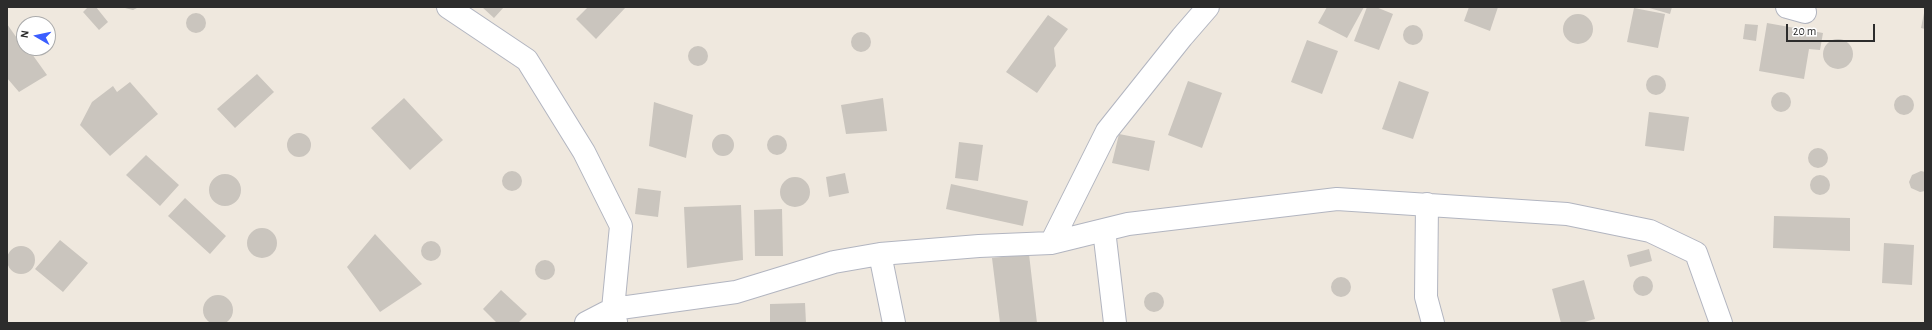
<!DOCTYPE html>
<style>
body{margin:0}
#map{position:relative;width:1932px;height:330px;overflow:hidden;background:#efe8de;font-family:"Alegreya Sans",sans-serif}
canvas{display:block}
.frame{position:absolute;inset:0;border:8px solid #2c2c2c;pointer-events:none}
.north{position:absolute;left:16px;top:16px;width:40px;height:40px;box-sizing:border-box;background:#fff;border:1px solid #ababab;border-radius:50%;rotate:279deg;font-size:11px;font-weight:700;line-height:16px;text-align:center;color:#2c2c2c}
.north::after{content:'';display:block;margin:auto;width:14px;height:18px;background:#3b5eff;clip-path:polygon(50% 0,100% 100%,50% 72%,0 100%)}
.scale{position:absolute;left:1786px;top:24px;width:89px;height:18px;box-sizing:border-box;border:2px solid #2c2c2c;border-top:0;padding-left:5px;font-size:12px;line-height:14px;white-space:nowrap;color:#2c2c2c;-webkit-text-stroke:3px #fff;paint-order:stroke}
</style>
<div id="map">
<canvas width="1932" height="330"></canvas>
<div class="frame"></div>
<div class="north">N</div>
<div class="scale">20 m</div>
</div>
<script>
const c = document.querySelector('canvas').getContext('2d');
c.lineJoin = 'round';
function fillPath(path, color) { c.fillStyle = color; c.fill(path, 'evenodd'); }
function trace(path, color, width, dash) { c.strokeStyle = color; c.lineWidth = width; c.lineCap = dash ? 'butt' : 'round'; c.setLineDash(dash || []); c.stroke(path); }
fillPath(new Path2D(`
 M88 7H96L108 22 99 30 83 12Z
 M121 7H139L133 10Z
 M482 7H504L494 18Z
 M588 7H626L596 39 576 19Z
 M1327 7H1364L1347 38 1318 23Z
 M1367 7H1376L1393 14 1379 50 1354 41Z
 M1469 7H1498L1490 31 1464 21Z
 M1646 7H1672L1670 14Z
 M1634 8 1665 14 1658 48 1627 42Z
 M186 23a10 10 0 1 1 20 0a10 10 0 1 1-20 0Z
 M1924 13H1925V29L1921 28Z
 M1563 29a15 15 0 1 1 30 0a15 15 0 1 1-30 0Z
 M1048 15 1068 29 1054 48 1056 66 1037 93 1006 72Z
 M1767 23 1823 33 1820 50 1809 49 1804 79 1759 71Z
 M7 24 26 51 32 54 47 75 19 92 7 78Z
 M1745 24 1758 25 1756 41 1743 39Z
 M1403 35a10 10 0 1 1 20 0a10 10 0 1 1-20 0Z
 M851 42a10 10 0 1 1 20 0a10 10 0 1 1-20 0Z
 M1823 54a15 15 0 1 1 30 0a15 15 0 1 1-30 0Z
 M1307 40 1338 51 1322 94 1291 82Z
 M688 56a10 10 0 1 1 20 0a10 10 0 1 1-20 0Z
 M257 74 274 92 235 128 217 109Z
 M1646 85a10 10 0 1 1 20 0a10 10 0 1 1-20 0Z
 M1188 81 1222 93 1202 148 1168 135Z
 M1399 81 1429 92 1413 139 1382 129Z
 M130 82 158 114 110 156 80 125 92 102 113 86 117 92Z
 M1771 102a10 10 0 1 1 20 0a10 10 0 1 1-20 0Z
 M1894 105a10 10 0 1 1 20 0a10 10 0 1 1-20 0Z
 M404 98 443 140 410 170 371 128Z
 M883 98 887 131 846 134 841 105Z
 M654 102 693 115 686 158 649 146Z
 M1649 112 1689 117 1684 151 1645 146Z
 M287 145a12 12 0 1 1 24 0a12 12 0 1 1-24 0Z
 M712 145a11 11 0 1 1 22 0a11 11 0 1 1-22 0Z
 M1119 134 1155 141 1149 171 1112 163Z
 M767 145a10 10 0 1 1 20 0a10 10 0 1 1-20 0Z
 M959 142 983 145 978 181 955 178Z
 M1808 158a10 10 0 1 1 20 0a10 10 0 1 1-20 0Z
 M146 155 179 185 160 206 126 175Z
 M502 181a10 10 0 1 1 20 0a10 10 0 1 1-20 0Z
 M1921 171 1925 172V191L1920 192 1911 188 1909 182 1912 175Z
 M845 173 849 193 829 197 826 177Z
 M209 190a16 16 0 1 1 32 0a16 16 0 1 1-32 0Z
 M1810 185a10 10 0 1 1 20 0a10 10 0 1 1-20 0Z
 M780 192a15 15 0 1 1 30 0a15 15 0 1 1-30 0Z
 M951 184 1028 201 1023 226 946 209Z
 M638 188 661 191 658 217 635 214Z
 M185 198 226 236 210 254 168 216Z
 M741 205 743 260 687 268 684 207Z
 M782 209 783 256H755L754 210Z
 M1774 216 1850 218V251L1773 248Z
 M247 243a15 15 0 1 1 30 0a15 15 0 1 1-30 0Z
 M375 234 422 284 380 312 347 267Z
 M60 240 88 263 63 292 35 269Z
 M421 251a10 10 0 1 1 20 0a10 10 0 1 1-20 0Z
 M1884 243 1914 245 1912 285 1882 283Z
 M7 260a14 14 0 1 1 28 0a14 14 0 1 1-28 0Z
 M1649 249 1652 261 1630 267 1627 255Z
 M1029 254 1037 323H1000L992 258Z
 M535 270a10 10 0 1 1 20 0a10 10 0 1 1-20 0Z
 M1633 286a10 10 0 1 1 20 0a10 10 0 1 1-20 0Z
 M1331 287a10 10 0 1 1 20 0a10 10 0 1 1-20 0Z
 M1584 280 1595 319 1581 323H1561L1552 289Z
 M501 290 527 314 518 323H497L483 309Z
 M1144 302a10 10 0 1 1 20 0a10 10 0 1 1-20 0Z
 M203 310a15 15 0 1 1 30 0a15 15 0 1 1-30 0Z
 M805 303 806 323H770V304Z`), '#cac5be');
const minor = new Path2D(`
 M448 7 527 60 584 152 621 226 613 309 616 322
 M1787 7 1805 12
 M1427 204 1426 297 1433 323
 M1104 230 1115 323
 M1051 243 1107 131 1182 37 1208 7
 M880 254 894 323
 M586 323 613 309 736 292 834 262 880 254 979 246 1051 243 1128 224 1337 199 1567 214 1650 231 1696 253 1721 323`);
trace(minor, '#b2b5c0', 24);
trace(minor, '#fff', 22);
</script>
